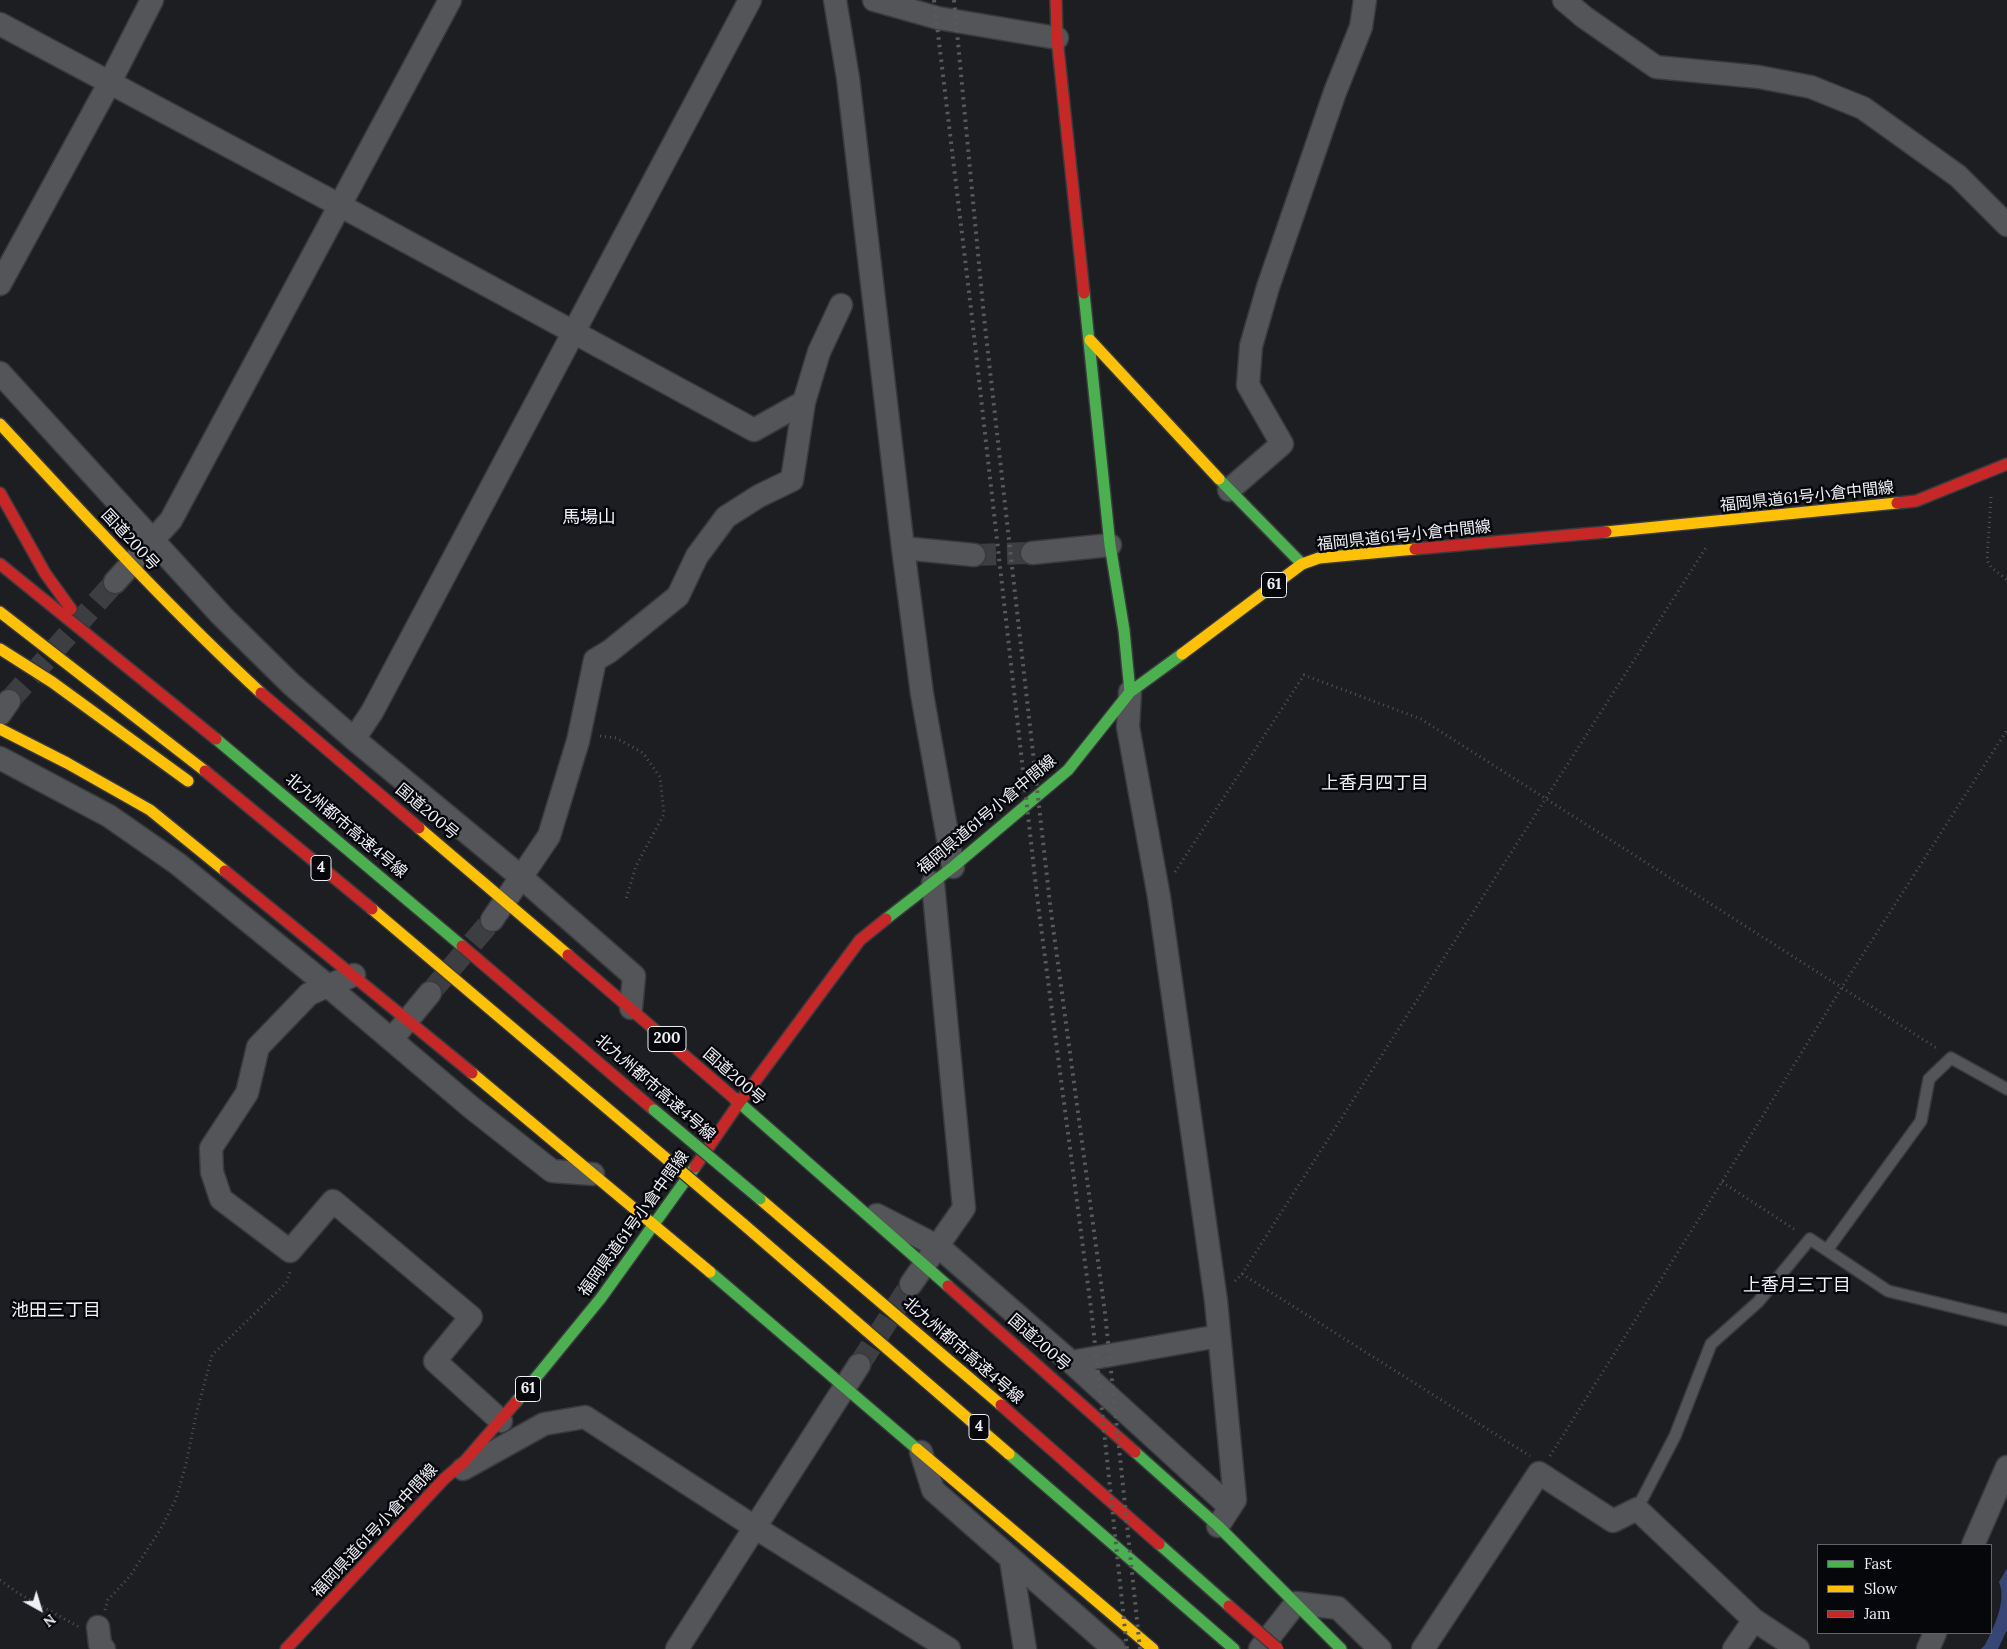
<!DOCTYPE html>
<meta charset="utf-8">
<style>
body{margin:0}
#map{position:relative;width:2007px;height:1649px;overflow:hidden;background:#1d1e22;font-family:Lora,serif}
canvas{display:block}
.legend{position:absolute;left:1817px;top:1544px;width:175px;height:90px;box-sizing:border-box;background:#06070b;border:1px solid #636469;margin:0;padding:6px 9px;list-style:none;font-size:15px;color:#eef0f7}
.legend li{display:flex;align-items:center;gap:10px;height:25px}
.legend b{width:25px;border:1px solid #636469}
.north{position:absolute;left:15px;top:1584px;width:50px;height:50px;-webkit-text-stroke:4px #06070b;paint-order:stroke;rotate:141deg;font-size:14px;font-weight:700;line-height:20px;text-align:center;color:#eef0f7}
.north::after{content:'';display:block;margin:auto;width:18px;height:22px;background:#eef0f7;clip-path:polygon(50% 0,100% 100%,50% 72%,0 100%)}
</style>
<div id="map">
<canvas width="2007" height="1649"></canvas>
<ul class="legend">
<li><b style="height:6px;background:#4caf50"></b>Fast</li>
<li><b style="height:6px;background:#ffc107"></b>Slow</li>
<li><b style="height:6px;background:#c62828"></b>Jam</li>
</ul>
<div class="north">N</div>
</div>
<script>
const c = document.querySelector('canvas').getContext('2d');
c.lineJoin = 'round';
function fillPath(path, color) { c.fillStyle = color; c.fill(path, 'evenodd'); }
function trace(path, color, width, dash) { c.strokeStyle = color; c.lineWidth = width; c.lineCap = dash ? 'butt' : 'round'; c.setLineDash(dash || []); c.stroke(path); }
function write(font, color, halo, rows, align = 'center') {
  c.font = font + ' Lora,"Noto Sans JP",serif'; c.lineWidth = 5; c.setLineDash([]); c.textBaseline = 'middle'; c.strokeStyle = halo; c.fillStyle = color; for (const [text, x, y, turn = 0] of rows) {
    c.save(); c.translate(x, y); c.rotate((+turn || 0) * Math.PI / 180); c.textAlign = isNaN(turn) ? turn : align; if (halo) c.strokeText(text, 0, 0); c.fillText(text, 0, 0); c.restore();
  }
}
fillPath(new Path2D(`
 M2007 1568V1630L1998 1649H1981L1985 1645C1994 1627 2007 1601 1999 1582Z`), '#384675');
trace(new Path2D(`
 M974 555 1032 553
 M9 701 115 582
 M430 993 492 920
 M859 1365 911 1284`), '#3c3e42', 22, [22, 11]);
const lane = new Path2D(`
 M1827 1250 1921 1121 1929 1079 1951 1058 2007 1089
 M1637 1509 1675 1436 1711 1344 1758 1302 1810 1239 1888 1291 2007 1320`);
const street = new Path2D(`
 M835 0 848 78 903 548 922 694 953 867
 M874 0 938 18 1057 38
 M1564 0 1584 17 1656 67 1759 77 1811 87 1863 108 1958 176 2007 225
 M0 24 341 206 754 430 804 402
 M0 284 110 82 152 0
 M0 373 222 616 291 684 354 739 521 877 634 976 631 1008
 M1229 490 1282 444 1248 385 1251 346 1268 287 1335 92 1361 27 1365 0
 M903 548 974 555
 M1032 553 1110 545
 M115 582 171 520 450 0
 M1130 692 1128 727 1159 897 1216 1301 1235 1500 1218 1526
 M0 714 9 701
 M354 739 372 712 750 0
 M0 758 109 816 178 864 328 986 472 1108 552 1171 593 1174
 M492 920 549 836 578 741 595 660 610 651 678 596 697 556 726 517 759 496 792 480 804 402 819 352 841 305
 M354 975 309 994 258 1047 247 1093 211 1148 212 1172 221 1199 290 1251 333 1201 471 1317 435 1361 501 1421
 M397 1033 430 993
 M877 1215 939 1247 1071 1362 1230 1507
 M911 1284 964 1208 933 883
 M1071 1362 1219 1336
 M921 1452 933 1490 1114 1649
 M463 1469 544 1424 585 1417 756 1528 949 1649
 M1973 1545 2007 1467
 M1011 1560 1025 1649
 M98 1627 100 1644 104 1649
 M677 1649 859 1365
 M1260 1649 1296 1603 1338 1608 1380 1649
 M1423 1649 1539 1473 1613 1521 1637 1509 1754 1620 1798 1649
 M1734 1649 1754 1620
 M1928 1649 1935 1633`);
const fast = new Path2D(`
 M1084 293 1110 545 1124 630 1130 692
 M1219 479 1302 564
 M216 739 462 946
 M886 919 953 867 1068 770 1130 692 1182 654
 M734 1098 948 1286
 M710 1272 917 1449
 M516 1402 601 1298 695 1167
 M1135 1452 1218 1526 1341 1649
 M1009 1454 1234 1649
 M1159 1544 1229 1606`);
const slow = new Path2D(`
 M1090 340 1219 479
 M0 424C85 516 169 608 261 693
 M1606 532 1897 503
 M0 612 205 771
 M0 649 52 682 188 781
 M1182 654 1302 564 1319 558 1415 549
 M0 729 67 763 150 810 225 871
 M419 828 568 955
 M372 909 635 1132
 M472 1073 710 1272
 M760 1199 1001 1405
 M742 1223 1009 1454
 M917 1449 1153 1649`);
const jam = new Path2D(`
 M1056 0 1057 38 1084 293
 M0 493 45 573 71 609
 M1897 503 1916 501 2007 464
 M1415 549 1606 532
 M0 564 216 739
 M261 693 419 828
 M205 771 372 909
 M225 871 472 1073
 M462 946 654 1110
 M568 955 734 1098
 M695 1167 739 1103 860 940 886 919
 M948 1286 1135 1452
 M1001 1405 1159 1544
 M286 1649 444 1479 464 1462 516 1402`);
trace(lane, '#393a3e', 14);
trace(street, '#393a3e', 25);
trace(fast, '#393a3e', 14);
trace(slow, '#393a3e', 14);
trace(jam, '#393a3e', 14);
trace(new Path2D(`
 M1991 497 1987 560 1991 567 2007 580
 M600 736 616 738 643 753 660 777 664 814 636 866 626 899
 M1175 872 1304 675 1421 719 1938 1049
 M1722 1182 1797 1231
 M1242 1274 1707 546
 M1235 1281 1242 1274 1530 1456
 M1550 1456 1722 1182 1842 987 2007 730
 M0 1580 18 1593 79 1627
 M105 1610 108 1600 130 1576 160 1530 176 1499 186 1464 196 1415 212 1355 286 1283 290 1272`), '#515356', 3, [1, 4]);
trace(lane, '#545558', 11);
trace(street, '#545558', 22);
trace(fast, '#4caf50', 11);
trace(slow, '#ffc107', 11);
trace(jam, '#c62828', 11);
trace(new Path2D(`
 M934 0 971 309 1038 904 1092 1316 1127 1649
 M954 0 984 317 1026 691 1051 912 1105 1313 1140 1649`), '#57595c', 4, [2.5, 5]);
const fastBridge = new Path2D(`
 M654 1110 760 1199`);
const slowBridge = new Path2D(`
 M635 1132 742 1223`);
const jamBridge = new Path2D(`
 M1229 1606 1278 1649`);
trace(fastBridge, '#393a3e', 14, []);
trace(slowBridge, '#393a3e', 14, []);
trace(jamBridge, '#393a3e', 14, []);
trace(fastBridge, '#4caf50', 11);
trace(slowBridge, '#ffc107', 11);
trace(jamBridge, '#c62828', 11);
for (const [x, y, w] of [
 [1274,585,25],
 [321,868,20],
 [667,1039,38],
 [528,1389,25],
 [979,1427,20]
]) { const box = new Path2D(); box.roundRect(x - w / 2, y - 12.5, w, 25, 4); c.fillStyle = '#06070b'; c.fill(box); trace(box, '#eef0f7', 1); }
write('bold 15px', '#eef0f7', null, [
 ["61",1274,585],
 ["4",321,868],
 ["200",667,1039],
 ["61",528,1389],
 ["4",979,1427]
]);
write('16px', '#eef0f7', '#06070b', [
 ["福岡県道61号小倉中間線",1807,497,-6],
 ["福岡県道61号小倉中間線",1404,536,-6],
 ["国道200号",130,540,47],
 ["国道200号",427,812,40],
 ["福岡県道61号小倉中間線",987,815,-40],
 ["北九州都市高速4号線",346,826,40],
 ["国道200号",734,1077,41],
 ["北九州都市高速4号線",655,1088,41],
 ["福岡県道61号小倉中間線",634,1224,-54],
 ["国道200号",1039,1343,41],
 ["北九州都市高速4号線",963,1351,41],
 ["福岡県道61号小倉中間線",375,1531,-47]
]);
write('18px', '#eef0f7', '#06070b', [
 ["馬場山",589,518],
 ["上香月四丁目",1375,784],
 ["上香月三丁目",1797,1286],
 ["池田三丁目",56,1311]
]);
</script>
